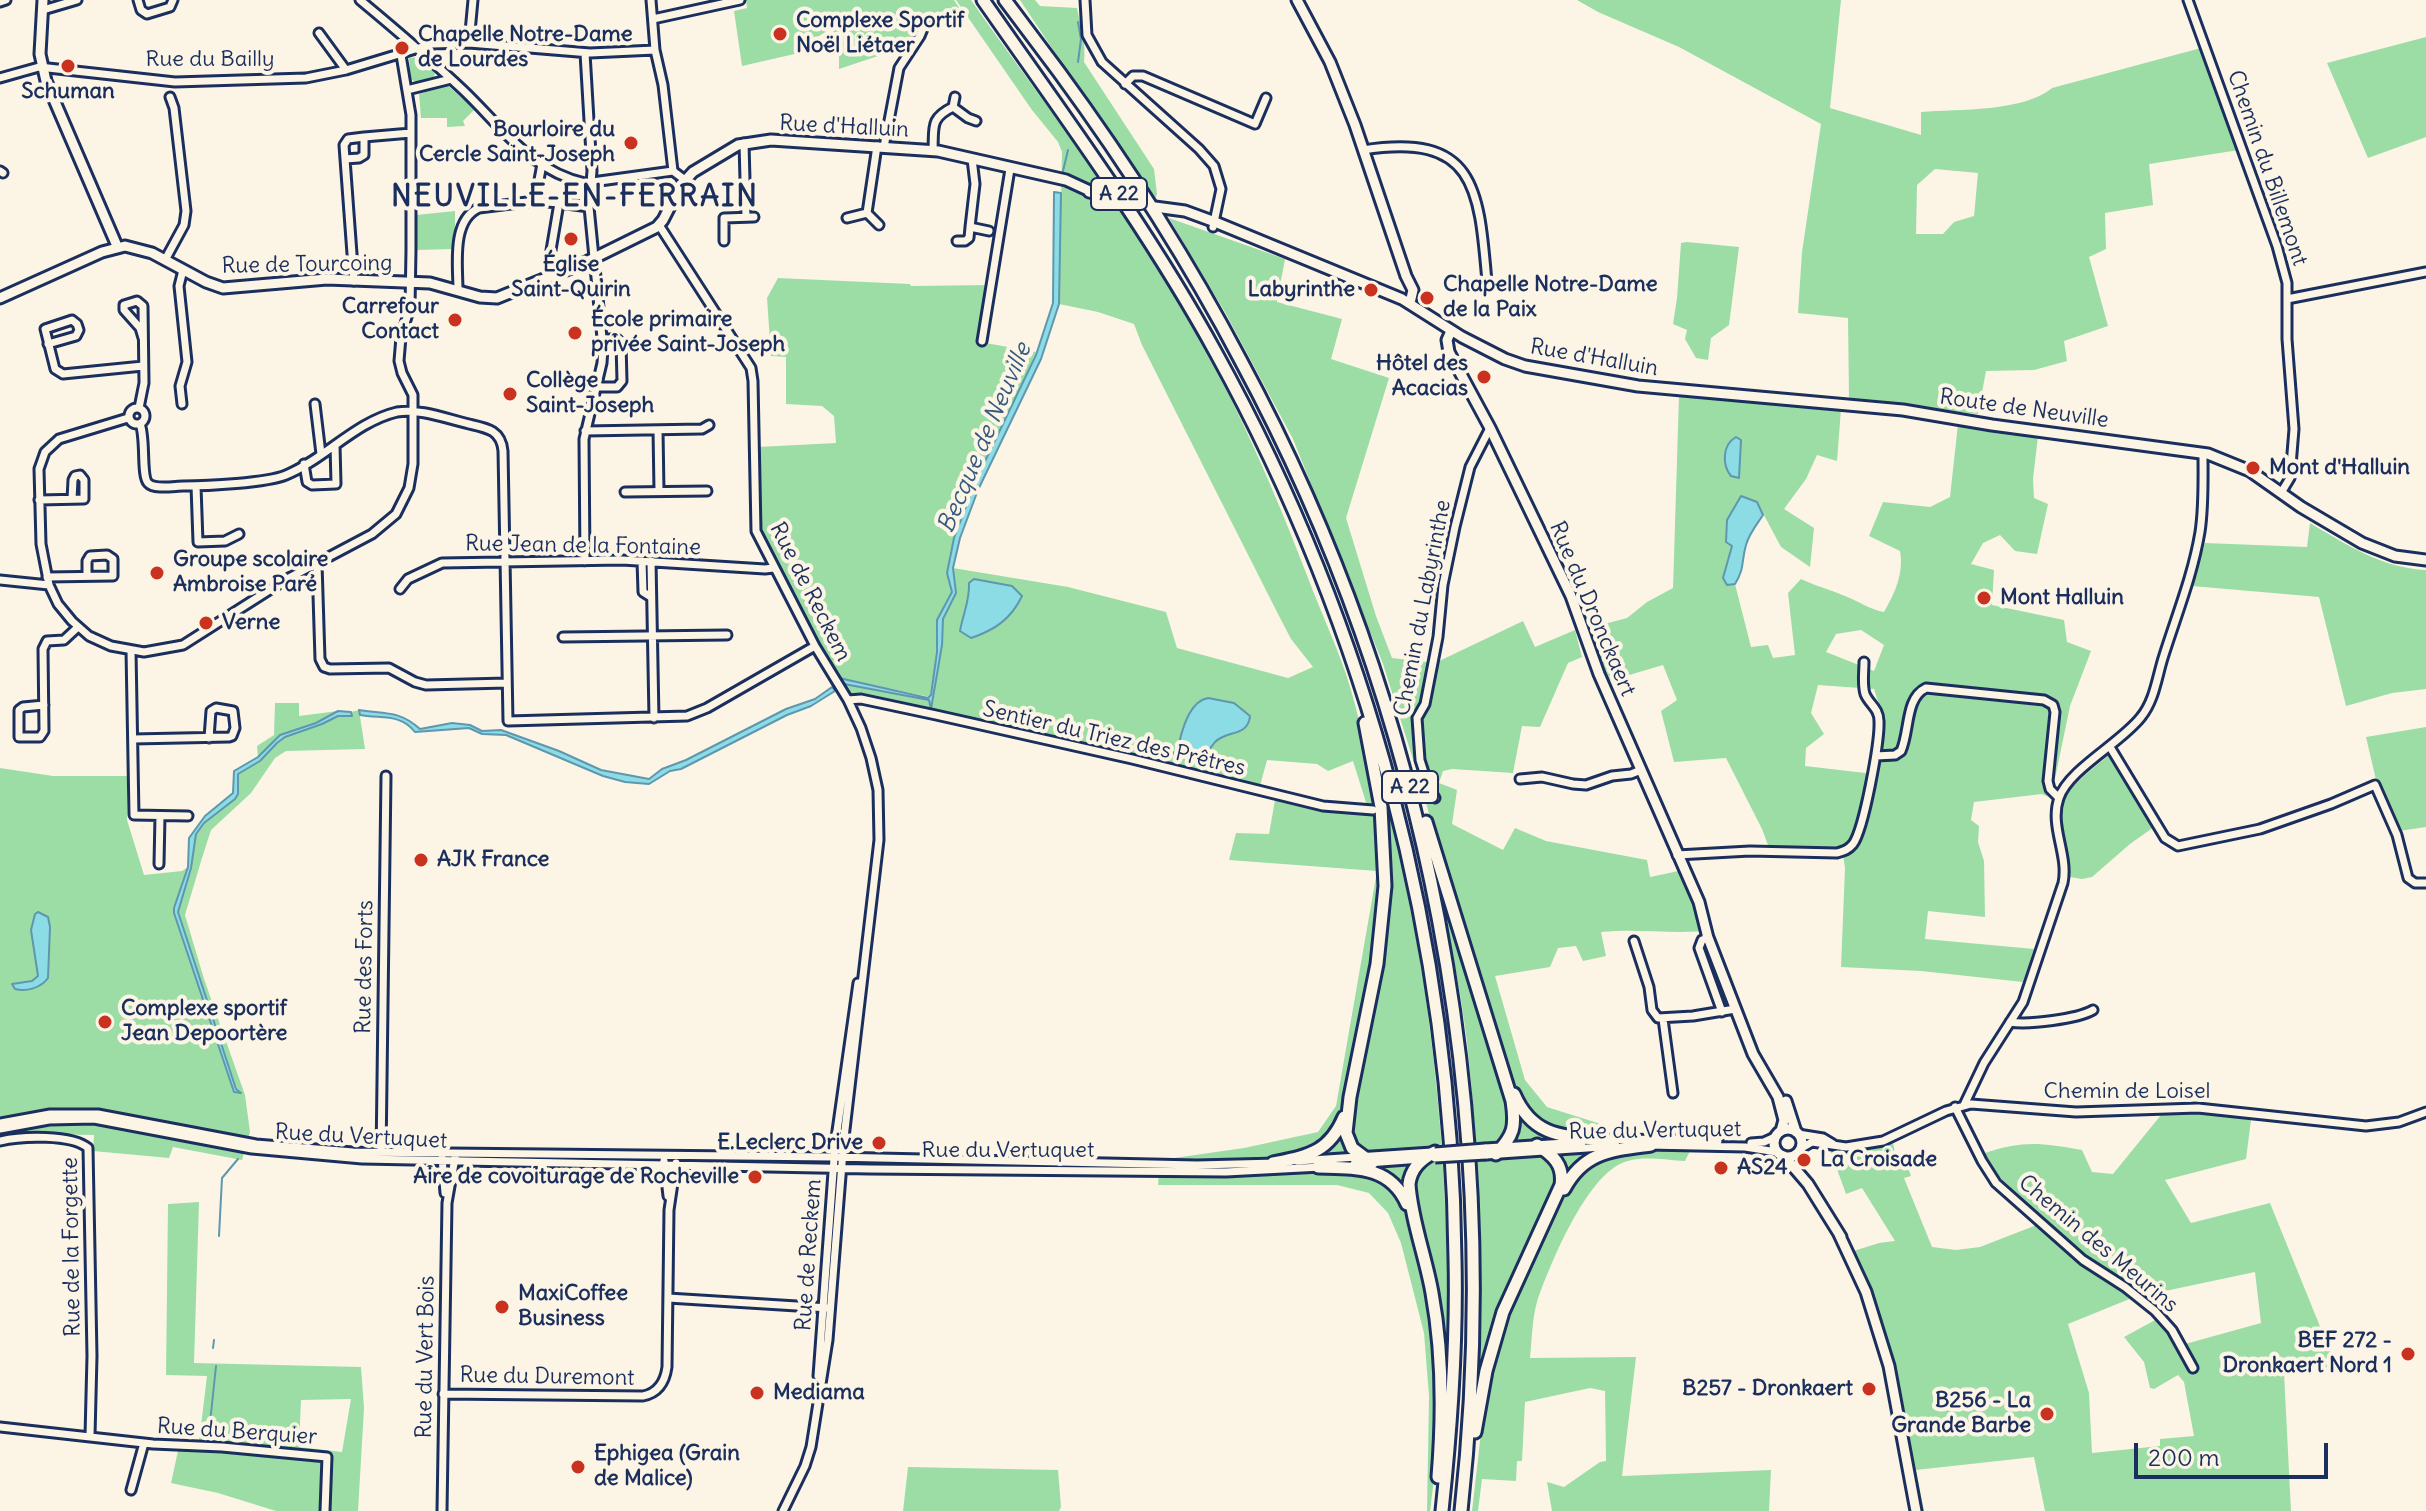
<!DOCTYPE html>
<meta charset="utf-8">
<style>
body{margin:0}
#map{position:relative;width:2426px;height:1511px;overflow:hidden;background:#fcf5e5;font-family:Delius,sans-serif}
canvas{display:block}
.scale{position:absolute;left:2134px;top:1443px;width:194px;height:36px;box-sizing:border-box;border:4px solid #1b2f5e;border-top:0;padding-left:10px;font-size:24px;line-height:28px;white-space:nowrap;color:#1b2f5e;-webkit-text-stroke:6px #fcf5e5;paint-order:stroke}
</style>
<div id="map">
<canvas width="2426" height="1511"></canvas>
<div class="scale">200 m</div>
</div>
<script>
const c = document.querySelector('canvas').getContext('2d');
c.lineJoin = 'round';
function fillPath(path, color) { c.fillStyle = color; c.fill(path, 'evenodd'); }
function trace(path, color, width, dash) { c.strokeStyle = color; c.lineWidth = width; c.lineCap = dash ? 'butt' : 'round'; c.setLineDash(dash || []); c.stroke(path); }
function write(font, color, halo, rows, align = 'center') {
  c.font = font + ' Delius,sans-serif'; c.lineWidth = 8; c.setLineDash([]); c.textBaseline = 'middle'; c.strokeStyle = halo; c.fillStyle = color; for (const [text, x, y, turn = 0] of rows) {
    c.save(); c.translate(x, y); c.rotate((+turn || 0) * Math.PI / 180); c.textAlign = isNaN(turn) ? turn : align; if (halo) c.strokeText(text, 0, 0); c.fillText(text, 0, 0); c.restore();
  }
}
fillPath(new Path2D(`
 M746 0H954L962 12 927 14 911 45 839 69V49L832 28 811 41 812 50 742 66 734 11 747 8Z
 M956 0H971C1024 76 1081 149 1133 227 1205 334 1262 457 1308 578 1320 610 1335 642 1346 674 1360 717 1368 760 1376 804L1387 801C1436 994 1452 1192 1447 1390L1436 1395V1463L1430 1511H1427L1429 1396 1424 1333 1401 1243 1388 1213 1369 1193 1337 1185H1158L1160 1160 1244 1148 1318 1132 1336 1106 1377 871 1229 860 1236 833 1269 834 1275 800 1331 809 1369 812 1353 761 1328 771 1317 764 1267 760 1260 786 1205 776 1203 782 1175 773 868 704 854 705 842 685 844 684 929 700 931 708 942 645 943 619 956 593 953 568 1068 587 1166 612 1177 648 1288 678 1313 667 1291 639 1278 614 1142 345 1134 324 1098 312 1059 304 1062 152 1058 142 1032 110ZM996 584 1012 586 963 614 970 598Z
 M1020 0H1035L1040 6 1077 8C1081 27 1086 43 1084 62L1154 169 1157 194 1154 202Z
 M1577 0H1841L1830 108 1921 135V112C1958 109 2024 112 2052 88L2201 48 2239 150 2149 164 2153 205 2105 213 2106 249 2089 257 2108 326 2064 341 2067 361 2034 370 1986 371 1978 414 1849 400 1848 318 1798 313 1802 252 1821 124 1679 47 1598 12ZM1935 169 1978 173 1974 216 1954 222 1943 234H1916L1917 185Z
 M2426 37V137L2368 158 2327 63Z
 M418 57 435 72 434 77 418 83 410 79 409 58Z
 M447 85 475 109 463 121 465 126 447 127V118H421L419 94Z
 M455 211V249L416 250V215Z
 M1169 218 1285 259 1277 302 1342 319 1331 359 1389 378 1346 518 1376 616 1392 658 1435 663 1523 621 1535 647 1575 630 1582 657 1568 663 1540 727 1522 726 1513 773 1452 769 1443 771 1439 783 1457 790 1452 824 1503 850 1515 828 1546 841 1647 860 1650 877 1688 869 1712 930C1676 935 1638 928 1601 932L1606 956 1583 961 1576 946 1558 948 1550 967 1495 976 1525 1080 1547 1107 1604 1125 1606 1135 1715 1137 1717 1150 1691 1149 1685 1161C1664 1160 1638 1154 1618 1165 1583 1185 1550 1264 1537 1302 1532 1319 1532 1340 1530 1358L1636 1357 1622 1476 1771 1470 1769 1511H1552L1547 1482 1564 1487 1600 1462 1606 1461 1605 1391 1590 1388 1525 1402 1522 1461H1517L1516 1481 1482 1479 1478 1511H1472L1483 1415 1491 1376 1480 1370C1482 1261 1479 1151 1467 1042 1461 992 1450 942 1441 892L1449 889 1422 788 1383 664 1293 439 1226 314Z
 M1687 242 1739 247 1729 325 1711 338 1708 360 1696 358 1685 339 1687 330 1673 324 1677 298 1681 243Z
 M778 278 910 284 911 286 991 285 980 342 1036 352 1006 422 977 478 954 538 949 558V580L952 591 936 629 937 652 930 697 839 678 760 530 758 447 836 443 834 416 822 406 786 404V357L771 356 767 298Z
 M1679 396 1841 409 1837 461 1817 455 1806 479 1784 509 1814 528 1810 567 1781 547 1757 502 1732 545 1727 585 1735 584 1751 647 1768 645 1773 658 1795 655 1788 593 1801 579C1818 587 1835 591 1852 599 1863 604 1872 610 1884 612 1895 593 1904 573 1900 551L1869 536 1883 502 1930 507 1950 497 1958 424 2038 436 2033 479 2034 498 2048 504 2037 554 2015 551 2000 535 1983 543 1971 564 1994 570 1992 605 2064 620 2067 642 2091 651 2070 706 2051 798 2042 794 1974 802 1971 820 1979 826 1978 842 1984 861 1985 917 1928 911 1925 939 2034 949 2023 982 1921 971 1841 967 1845 868 1843 855 1771 853 1762 829 1726 758 1674 762 1661 711 1677 700 1663 665 1609 681 1589 628 1627 618 1647 602 1673 588ZM1861 630 1884 645 1874 671 1826 652 1836 634ZM1818 685 1874 689 1880 708 1881 722 1874 774 1805 766 1806 748 1824 734 1811 713Z
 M2310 523C2347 545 2382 568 2426 570V689L2392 693 2346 706 2319 597 2192 586 2205 543 2307 547Z
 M275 703H299V716L338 711 316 723 280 735 258 757 257 746 274 735Z
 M359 710 365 749 286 751 275 758 251 793 211 830 202 858 185 915 204 979 245 1095 250 1132 242 1160 173 1147 169 1158 93 1151 94 1135 36 1134 0 1139V768L53 776H127V820L144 875 182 871 188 867 174 913 233 1090H237L178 912 191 868 196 834 204 823 238 794V774L260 761 277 743 285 737 322 724 337 716H352L351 712Z
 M2426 727V827L2399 831 2376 780 2366 737Z
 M2109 755 2154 827 2130 844 2092 877 2082 879 2070 877C2065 851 2051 812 2070 790 2081 777 2096 766 2109 755Z
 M2200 1112 2251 1120 2246 1159 2165 1180 2191 1223 2270 1203 2334 1361 2330 1369 2284 1373 2291 1511H2045L2034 1457 1916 1470 1924 1511H1912L1880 1348 1862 1292 1844 1254 1879 1243 1895 1241 1862 1188 1846 1194 1830 1150H1864L1893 1143 1898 1165 1906 1162 1911 1176 1904 1178 1932 1247 1956 1250 1980 1247 2034 1226 2041 1216 1995 1173 1982 1154C2024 1140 2040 1143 2082 1150L2092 1172 2113 1174 2161 1115ZM2255 1272 2261 1323 2178 1346 2157 1319 2124 1337 2144 1362 2150 1388 2154 1389 2178 1375 2184 1382 2194 1436 2160 1439V1446L2092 1453 2089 1393 2068 1324 2132 1298Z
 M199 1202 194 1363 361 1367 364 1408 358 1511H276L218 1493 171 1483 178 1451 145 1449 147 1440 199 1442 207 1376 166 1375 168 1204ZM351 1399 342 1452 299 1447 301 1400Z
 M908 1467 1058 1470 1061 1507 1059 1511H903Z`), '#9cdda6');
const water = new Path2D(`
 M1054 192 1061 193 1059 304 1041 359 978 490 960 538 953 568 956 593 943 619 942 645 931 709 929 700 844 684 839 678 928 698 931 695 937 652V620L952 592 947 573 954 538 977 478 1036 355 1053 303Z
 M1736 437 1741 440 1739 478 1731 476C1722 465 1722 445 1736 437Z
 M1741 496 1757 502 1763 515C1757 524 1749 534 1746 545 1741 562 1745 568 1735 584L1727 585 1723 578 1732 546 1726 542 1727 520Z
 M974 579 1012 586 1022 596C1011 619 995 630 971 638L960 631C963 614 970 600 969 583Z
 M832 687 835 691 811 706 787 715 681 769 670 771 649 784 625 782 603 776 506 735 482 734 469 728 415 732C400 713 381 719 360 715L359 710C384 714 399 710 420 729L452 723 470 725 482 731 501 730 559 751 601 770 649 779 662 769 686 760 786 709 815 699Z
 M1208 698 1234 703 1250 716C1248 737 1227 730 1215 742 1211 747 1207 753 1202 757L1172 754 1180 749 1181 742 1180 739C1184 724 1191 701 1208 698Z
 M338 711 351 712 352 716H338L322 724 285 737 277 743 260 761 238 774V794L235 799 204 823 196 834 191 868 178 912 236 1089 241 1093 234 1092 174 913V908L188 867 189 838 205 816 233 793 234 771 258 757 280 735 316 723Z
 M38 912 48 917 50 927 48 978C41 988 26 992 15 989L12 984 32 981 38 976 31 930 35 914Z`);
fillPath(water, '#8bdce5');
trace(water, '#5e97af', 2);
trace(new Path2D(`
 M1078 22 1081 39 1078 62
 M1063 171 1068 150
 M219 1236 222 1178 238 1159
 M213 1348 214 1340
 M216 1366 208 1442 278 1447`), '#5e97af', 2);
trace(new Path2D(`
 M1119 198 1155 207`), '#cfcdca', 9, [9, 4.5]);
const minor = new Path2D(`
 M138 0 141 10 147 14 170 7 173 0
 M360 0C395 29 430 59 463 90 501 126 530 171 585 183L673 171 685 180
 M651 0 655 50 663 85 673 171
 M1085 0 1087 35 1102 62 1199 149 1214 166 1221 189 1213 227
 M2188 0 2277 246 2287 283V339L2294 429 2290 478 2281 493
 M0 2 6 0
 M43 10 77 0
 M653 19 740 0
 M319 33 346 70
 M469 43 473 0
 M585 53 592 171 589 207
 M0 78 39 67 175 82 306 78 346 70 432 44 469 43 590 53 655 50
 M1125 84 1133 76H1143L1255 124 1266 98
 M407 90 451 79
 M955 97 953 107 968 118 976 121
 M364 137 411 133
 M744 143 746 217
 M884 147 899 68 920 36 925 24
 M933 150C934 127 930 118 953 107
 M1363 150C1476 132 1479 189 1487 282
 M345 159 359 158 364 155V137L348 139 344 145 345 159 354 281
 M972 159 975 184 970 227 989 231
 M0 171 3 173
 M535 201 542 164
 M867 213 877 146
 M847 218 867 213 879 225
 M659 225 751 368 753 381 756 531 815 646 848 700 861 728 871 758 878 790 879 840 844 1138 828 1340 811 1447 805 1466 783 1511
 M724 241V218L754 217
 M957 241H965L969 238 970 227
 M165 260 184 225 186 211 174 108 170 97
 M550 277 549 262 559 203 589 207 603 348 602 363 584 439 585 561
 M458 290C458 266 451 220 479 208L535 201 559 203
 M2287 299 2426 272
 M982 341 1010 169
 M48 344 76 336 79 330 77 324 72 320 45 329 55 369 63 374 143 366
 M596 387H617L622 381 621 343 617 339H603
 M182 404 180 386 187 362 179 286 183 270
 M315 404 321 454
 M129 416a8 8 0 1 1 16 0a8 8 0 1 1-16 0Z
 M139 408 144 383 143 306 137 301 124 305V310L140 328 143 338
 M128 418 59 439 45 452 39 469 41 544 49 585 58 604 72 621 89 636 111 646 144 652 183 645 285 580 372 534 396 514 409 488 413 464V395L402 373 399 361 401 337 410 307 411 250V115L401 55
 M140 424C146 437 141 476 148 483 154 490 175 486 183 486 207 486 267 483 286 475 325 459 355 422 397 412 420 408 447 419 469 424 487 428 501 430 503 451L508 721 687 716 707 708 815 646
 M658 430 659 491
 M585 431 702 429 709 425
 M304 464 307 482 312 485 336 484 335 445
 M196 486 198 542 225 541 239 534
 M625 492 707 491
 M39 500 84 499V480L80 475 75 476 73 480 72 499
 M642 561 643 592 651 597
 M651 561 654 718
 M317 563 320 659 324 667 330 669 389 668 415 682 426 685 507 683
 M47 577 113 576V559L107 555 90 556 87 561V576
 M0 580 49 585
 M400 589 408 579 442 563 622 560 765 569 773 568
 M563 637 727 635
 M131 651 134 815 188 816
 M848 700 861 699 936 715 1132 759 1323 806 1373 810
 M44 705 23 707 19 710V737H40L44 731 43 649 47 641 64 640 78 627
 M133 739 229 737 232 736 235 728 233 711 216 708 211 711 209 738
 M2110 747 2165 838 2178 846 2260 829 2331 804 2375 785 2397 835 2408 878 2415 883H2426
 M1876 756 1895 755 1901 751C1910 731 1905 698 1926 688L2044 700 2053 705 2055 712 2048 781 2050 789 2059 798
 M1520 779 1542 777 1573 784 1586 785 1612 776 1631 774 1641 770
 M1435 798 1429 788 1420 760 1417 718 1425 704 1438 637 1443 585 1455 527 1470 467 1490 428
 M1677 855 1750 851 1837 853C1844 851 1848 850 1853 844 1864 829 1880 741 1879 721 1879 708 1869 704 1865 694 1862 684 1864 672 1864 662
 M159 864 160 816
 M1708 938 1702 940 1699 948 1722 1012
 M1634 941 1649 987 1652 1010 1658 1018 1693 1016 1735 1009
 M1663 1019 1673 1093
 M2010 1022C2029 1025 2077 1019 2093 1010
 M1964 1105 1984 1063 2023 1002 2063 883C2069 855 2049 826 2059 798 2069 769 2121 743 2141 717 2155 700 2157 676 2164 655 2177 614 2193 574 2200 532 2204 506 2203 479 2203 453
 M1955 1107 1982 1161 1996 1183 2083 1260 2125 1287 2155 1311 2172 1330 2193 1368
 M0 1123 50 1114H98L256 1144 353 1152 833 1157 1197 1165 1277 1163
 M0 1129 49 1120 94 1119 252 1149 362 1159 869 1169 1226 1172 1321 1167
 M1798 1134 1823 1138 1833 1144
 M1603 1140 1662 1139 1718 1141
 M0 1141C21 1136 72 1134 88 1148L92 1356 90 1436
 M1751 1143 1764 1142 1775 1137
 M1648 1145 1745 1147 1777 1152
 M1485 1148 1582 1142
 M1800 1149 1812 1142 1846 1147 1883 1141 1946 1111 1971 1104 2076 1112 2198 1108 2366 1126 2399 1122 2426 1112
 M1486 1155 1616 1146
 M381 1157 386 776
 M442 1158 445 1193
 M664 1161 668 1196
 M1297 1161 1432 1152
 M1354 1164 1421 1159
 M668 1298 829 1308
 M818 1376 835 1145 858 983
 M443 1394 643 1396C658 1393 665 1382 667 1367L669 1210 676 1163
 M0 1427 153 1444 222 1447 327 1457 325 1511
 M131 1490 144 1443
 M442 1511 447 1203 455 1158`);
const major = new Path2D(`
 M43 0 40 54 46 81 117 246
 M1297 0 1330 62 1355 125 1406 276 1413 290 1410 303
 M1089 192 1108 196
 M1155 207 1185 211 1215 222 1402 299 1462 337 1505 359 1525 366 1638 386 1903 410 1992 425 2208 454 2250 471 2301 507 2362 543 2395 556 2426 560
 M0 298 102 252 125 246 152 253 206 282 223 288 327 279 430 283 480 297 497 298 586 262 657 227 663 220 681 185 693 172 738 145 771 140 938 151 1066 180 1092 192
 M1451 331 1447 340 1449 352 1490 428 1571 596 1599 674 1699 902 1708 938
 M1707 935 1753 1054 1778 1097 1784 1120 1781 1131
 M1786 1101 1796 1132
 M1774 1143a14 14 0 1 1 28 0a14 14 0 1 1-28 0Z
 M1784 1156 1808 1184 1841 1237
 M1839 1234 1866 1292 1889 1366 1916 1511`);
const highway = new Path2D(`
 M983 0C1064 116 1148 229 1216 353 1369 630 1452 943 1455 1259 1457 1343 1451 1427 1442 1511
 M1005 0C1023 24 1041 48 1059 72 1125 162 1189 262 1241 361 1430 712 1505 1115 1461 1511
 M1365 723 1381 807 1385 886 1377 964 1350 1097 1346 1133 1352 1148 1372 1163
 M1426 822 1512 1101C1516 1127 1514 1135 1496 1154
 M1514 1094C1533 1138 1564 1136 1606 1140
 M1435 1152C1421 1159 1411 1168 1409 1184 1411 1219 1426 1258 1432 1293 1443 1353 1443 1416 1438 1477
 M1273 1163C1307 1156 1329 1153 1344 1117
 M1318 1167C1354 1168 1390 1165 1407 1204
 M1564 1189C1584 1151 1613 1150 1651 1145
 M1475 1432 1486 1371 1503 1312 1561 1185C1564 1165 1553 1155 1537 1145`);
trace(minor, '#1b2f5e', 13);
trace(major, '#1b2f5e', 15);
trace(highway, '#1b2f5e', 17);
trace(minor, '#fcf5e5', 7);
trace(major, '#fcf5e5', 9);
trace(highway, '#fcf5e5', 11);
const minorBridge = new Path2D(`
 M1435 1152 1485 1148
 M1435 1158 1486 1155`);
trace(minorBridge, '#1b2f5e', 13, []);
trace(minorBridge, '#fcf5e5', 7);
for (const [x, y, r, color] of [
 [780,34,8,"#c8321e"],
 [402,48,8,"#c8321e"],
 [68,66,8,"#c8321e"],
 [631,143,8,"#c8321e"],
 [571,239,8,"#c8321e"],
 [1371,290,8,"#c8321e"],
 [1427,298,8,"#c8321e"],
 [455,320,8,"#c8321e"],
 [575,333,8,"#c8321e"],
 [1484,377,8,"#c8321e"],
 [510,394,8,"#c8321e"],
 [2253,468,8,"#c8321e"],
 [157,573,8,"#c8321e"],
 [1984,598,8,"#c8321e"],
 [206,623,8,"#c8321e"],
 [421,860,8,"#c8321e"],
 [105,1022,8,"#c8321e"],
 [879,1143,8,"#c8321e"],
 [1804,1160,8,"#c8321e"],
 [1721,1168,8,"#c8321e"],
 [755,1177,8,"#c8321e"],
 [502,1307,8,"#c8321e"],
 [2408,1354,8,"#c8321e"],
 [1869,1389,8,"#c8321e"],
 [757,1393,8,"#c8321e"],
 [2047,1414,8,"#c8321e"],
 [578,1467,8,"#c8321e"]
]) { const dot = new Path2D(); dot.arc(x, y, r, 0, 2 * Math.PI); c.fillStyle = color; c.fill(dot); trace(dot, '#fcf5e5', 3); }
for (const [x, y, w] of [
 [1119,194,56],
 [1410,787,56]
]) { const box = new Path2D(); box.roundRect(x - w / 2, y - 16, w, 32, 6); c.fillStyle = '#fcf5e5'; c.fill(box); trace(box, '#1b2f5e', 2); }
write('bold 20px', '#1b2f5e', null, [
 ["A 22",1119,194],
 ["A 22",1410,787]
]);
write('bold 22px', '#1b2f5e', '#fcf5e5', [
 ["Complexe Sportif",796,21],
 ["Noël Liétaer",796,46],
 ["Chapelle Notre-Dame",418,35],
 ["de Lourdes",418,60],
 ["Schuman",68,92,"center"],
 ["Bourloire du",615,130,"right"],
 ["Cercle Saint-Joseph",615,155,"right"],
 ["Église",571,265,"center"],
 ["Saint-Quirin",571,290,"center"],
 ["Chapelle Notre-Dame",1443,285],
 ["de la Paix",1443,310],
 ["Labyrinthe",1355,290,"right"],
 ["Carrefour",439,307,"right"],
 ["Contact",439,332,"right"],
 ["École primaire",591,320],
 ["privée Saint-Joseph",591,345],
 ["Hôtel des",1468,364,"right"],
 ["Acacias",1468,389,"right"],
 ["Collège",526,381],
 ["Saint-Joseph",526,406],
 ["Mont d'Halluin",2269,468],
 ["Groupe scolaire",173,560],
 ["Ambroise Paré",173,585],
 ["Mont Halluin",2000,598],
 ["Verne",222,623],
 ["AJK France",437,860],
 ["Complexe sportif",121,1009],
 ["Jean Depoortère",121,1034],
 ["E.Leclerc Drive",863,1143,"right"],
 ["La Croisade",1820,1160],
 ["AS24",1737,1168],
 ["Aire de covoiturage de Rocheville",739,1177,"right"],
 ["MaxiCoffee",518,1294],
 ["Business",518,1319],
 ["BEF 272 -",2392,1341,"right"],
 ["Dronkaert Nord 1",2392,1366,"right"],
 ["B257 - Dronkaert",1853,1389,"right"],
 ["Mediama",773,1393],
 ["B256 - La",2031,1401,"right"],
 ["Grande Barbe",2031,1426,"right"],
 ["Ephigea (Grain",594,1454],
 ["de Malice)",594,1479]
], 'left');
write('22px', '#1b2f5e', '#fcf5e5', [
 ["Rue du Bailly",210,60],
 ["Rue d'Halluin",844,127,3],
 ["Chemin du Billemont",2267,168,71],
 ["Rue de Tourcoing",307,265,-1],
 ["Rue d'Halluin",1594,358,10],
 ["Route de Neuville",2024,409,8],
 ["Rue Jean de la Fontaine",583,546,1],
 ["Rue de Reckem",810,592,63],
 ["Chemin du Labyrinthe",1423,608,-79],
 ["Rue du Dronckaert",1592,609,67],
 ["Sentier du Triez des Prêtres",1114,739,13],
 ["Rue des Forts",365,967,-89],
 ["Chemin de Loisel",2127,1092],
 ["Rue du Vertuquet",1655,1131,-1],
 ["Rue du Vertuquet",361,1137,3],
 ["Rue du Vertuquet",1008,1151],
 ["Chemin des Meurins",2098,1244,40],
 ["Rue de la Forgette",72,1247,-91],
 ["Rue de Reckem",809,1255,-86],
 ["Rue du Vert Bois",426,1357,-89],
 ["Rue du Duremont",547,1377,1],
 ["Rue du Berquier",237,1432,4]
]);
write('italic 24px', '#375a80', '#fcf5e5', [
 ["Becque de Neuville",985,438,-67]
]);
c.letterSpacing = '2px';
write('bold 30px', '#1b2f5e', '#fcf5e5', [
 ["NEUVILLE-EN-FERRAIN",575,197]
]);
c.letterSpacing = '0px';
</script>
